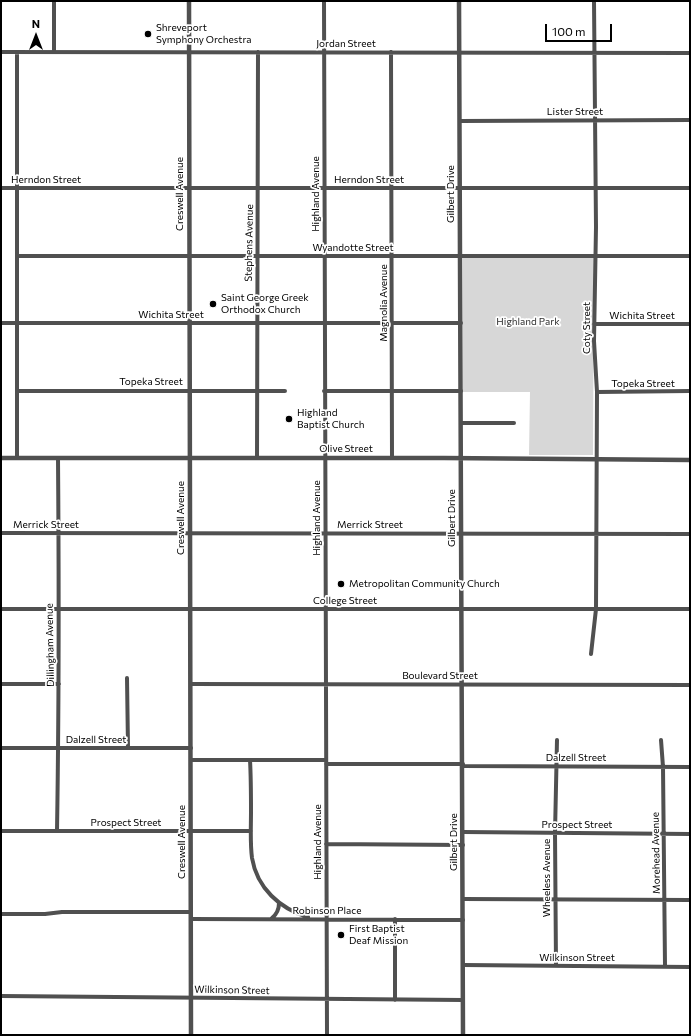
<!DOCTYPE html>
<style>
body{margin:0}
#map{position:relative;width:691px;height:1036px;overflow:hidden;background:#fff;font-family:Commissioner,sans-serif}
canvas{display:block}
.frame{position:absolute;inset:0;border:2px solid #000;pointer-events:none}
.north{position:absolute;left:16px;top:16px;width:40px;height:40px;-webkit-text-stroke:3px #fff;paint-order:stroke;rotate:0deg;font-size:11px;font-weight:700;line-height:16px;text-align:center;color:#000}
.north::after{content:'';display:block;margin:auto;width:14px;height:18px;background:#000;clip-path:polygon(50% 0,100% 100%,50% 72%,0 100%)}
.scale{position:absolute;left:545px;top:24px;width:67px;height:18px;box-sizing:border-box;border:2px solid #000;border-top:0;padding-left:5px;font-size:12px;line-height:14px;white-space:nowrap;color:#000;-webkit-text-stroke:3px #fff;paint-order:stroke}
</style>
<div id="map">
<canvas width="691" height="1036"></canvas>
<div class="frame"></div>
<div class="north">N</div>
<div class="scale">100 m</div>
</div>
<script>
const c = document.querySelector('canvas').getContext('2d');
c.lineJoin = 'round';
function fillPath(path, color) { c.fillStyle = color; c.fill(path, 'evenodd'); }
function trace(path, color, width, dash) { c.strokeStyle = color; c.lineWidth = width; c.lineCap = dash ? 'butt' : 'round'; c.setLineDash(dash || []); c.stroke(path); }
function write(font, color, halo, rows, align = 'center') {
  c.font = font + ' Commissioner,sans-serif'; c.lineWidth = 3.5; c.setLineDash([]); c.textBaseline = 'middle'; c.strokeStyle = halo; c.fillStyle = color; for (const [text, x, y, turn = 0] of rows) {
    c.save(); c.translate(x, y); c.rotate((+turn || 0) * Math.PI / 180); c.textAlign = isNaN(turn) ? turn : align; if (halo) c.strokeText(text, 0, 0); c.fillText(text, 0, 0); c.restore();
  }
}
fillPath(new Path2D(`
 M463 257H594L593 455H529L530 392H463Z`), '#d7d7d7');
trace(new Path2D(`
 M324 1 327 1035
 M1 52 690 53
 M17 52V458
 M54 52V1
 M391 52 392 458
 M460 121 690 120
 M1 188H690
 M17 256H690
 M1 323H461
 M594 324H690
 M17 391H285
 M324 391H461
 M597 392 690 391
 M461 423H514
 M257 458 258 52
 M1 533 690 534
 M1 609H690
 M591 654 596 609 597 392 594 341 596 227 594 1
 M127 678 128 748
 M1 684H59
 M191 684 690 685
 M661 740 663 767 665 966
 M1 748H191
 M191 760H326
 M250 760C251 778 251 795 251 812 251 827 250 843 252 858 257 888 280 909 308 917
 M326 764H463
 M463 766 690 767
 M1 831H251
 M57 831C59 707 59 582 58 458
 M463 832 690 834
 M326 844 463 845
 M463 899 690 900
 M1 914H45L62 912H191
 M272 918C277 914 279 909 279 903
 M191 919 463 920
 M395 919V1000
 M463 965 690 967
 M556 966 555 833 557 740
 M1 996 463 1000`), '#505050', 4);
trace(new Path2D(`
 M189 1 191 1035
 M459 1 463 1035
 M1 458H444L690 460`), '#505050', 4.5);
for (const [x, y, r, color] of [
 [148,34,4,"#000"],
 [213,304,4,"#000"],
 [289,419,4,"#000"],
 [341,584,4,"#000"],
 [341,935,4,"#000"]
]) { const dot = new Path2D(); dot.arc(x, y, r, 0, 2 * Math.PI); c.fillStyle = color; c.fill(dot); trace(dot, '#fff', 1.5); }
write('10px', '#000', '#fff', [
 ["Shreveport",156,28],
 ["Symphony Orchestra",156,40],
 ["Saint George Greek",221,298],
 ["Orthodox Church",221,310],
 ["Highland",297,413],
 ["Baptist Church",297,425],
 ["Metropolitan Community Church",349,584],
 ["First Baptist",349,929],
 ["Deaf Mission",349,941]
], 'left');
write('10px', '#000', '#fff', [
 ["Jordan Street",346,44],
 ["Lister Street",575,112],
 ["Herndon Street",46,180],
 ["Herndon Street",369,180],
 ["Creswell Avenue",180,194,-90],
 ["Highland Avenue",316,194,-90],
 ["Gilbert Drive",451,194,-90],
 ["Stephens Avenue",249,243,-89],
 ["Wyandotte Street",353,248],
 ["Magnolia Avenue",384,303,-90],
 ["Wichita Street",171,315],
 ["Wichita Street",642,316],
 ["Coty Street",587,328,-90],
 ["Topeka Street",151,382],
 ["Topeka Street",643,384],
 ["Olive Street",346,449],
 ["Creswell Avenue",181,518,-90],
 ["Highland Avenue",317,518,-90],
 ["Gilbert Drive",452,518,-90],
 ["Merrick Street",46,525],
 ["Merrick Street",370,525],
 ["College Street",345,601],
 ["Dillingham Avenue",50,645,-91],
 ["Boulevard Street",440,676],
 ["Dalzell Street",96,740],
 ["Dalzell Street",576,758],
 ["Prospect Street",126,823],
 ["Prospect Street",577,825],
 ["Creswell Avenue",182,842,-90],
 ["Highland Avenue",318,842,-90],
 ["Gilbert Drive",454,842,-90],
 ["Morehead Avenue",656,853,-91],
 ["Wheeless Avenue",547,878,-90],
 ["Robinson Place",327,911],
 ["Wilkinson Street",577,958],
 ["Wilkinson Street",232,990,1]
]);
write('10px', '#2e2e2e', '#fff', [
 ["Highland Park",528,322]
]);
</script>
